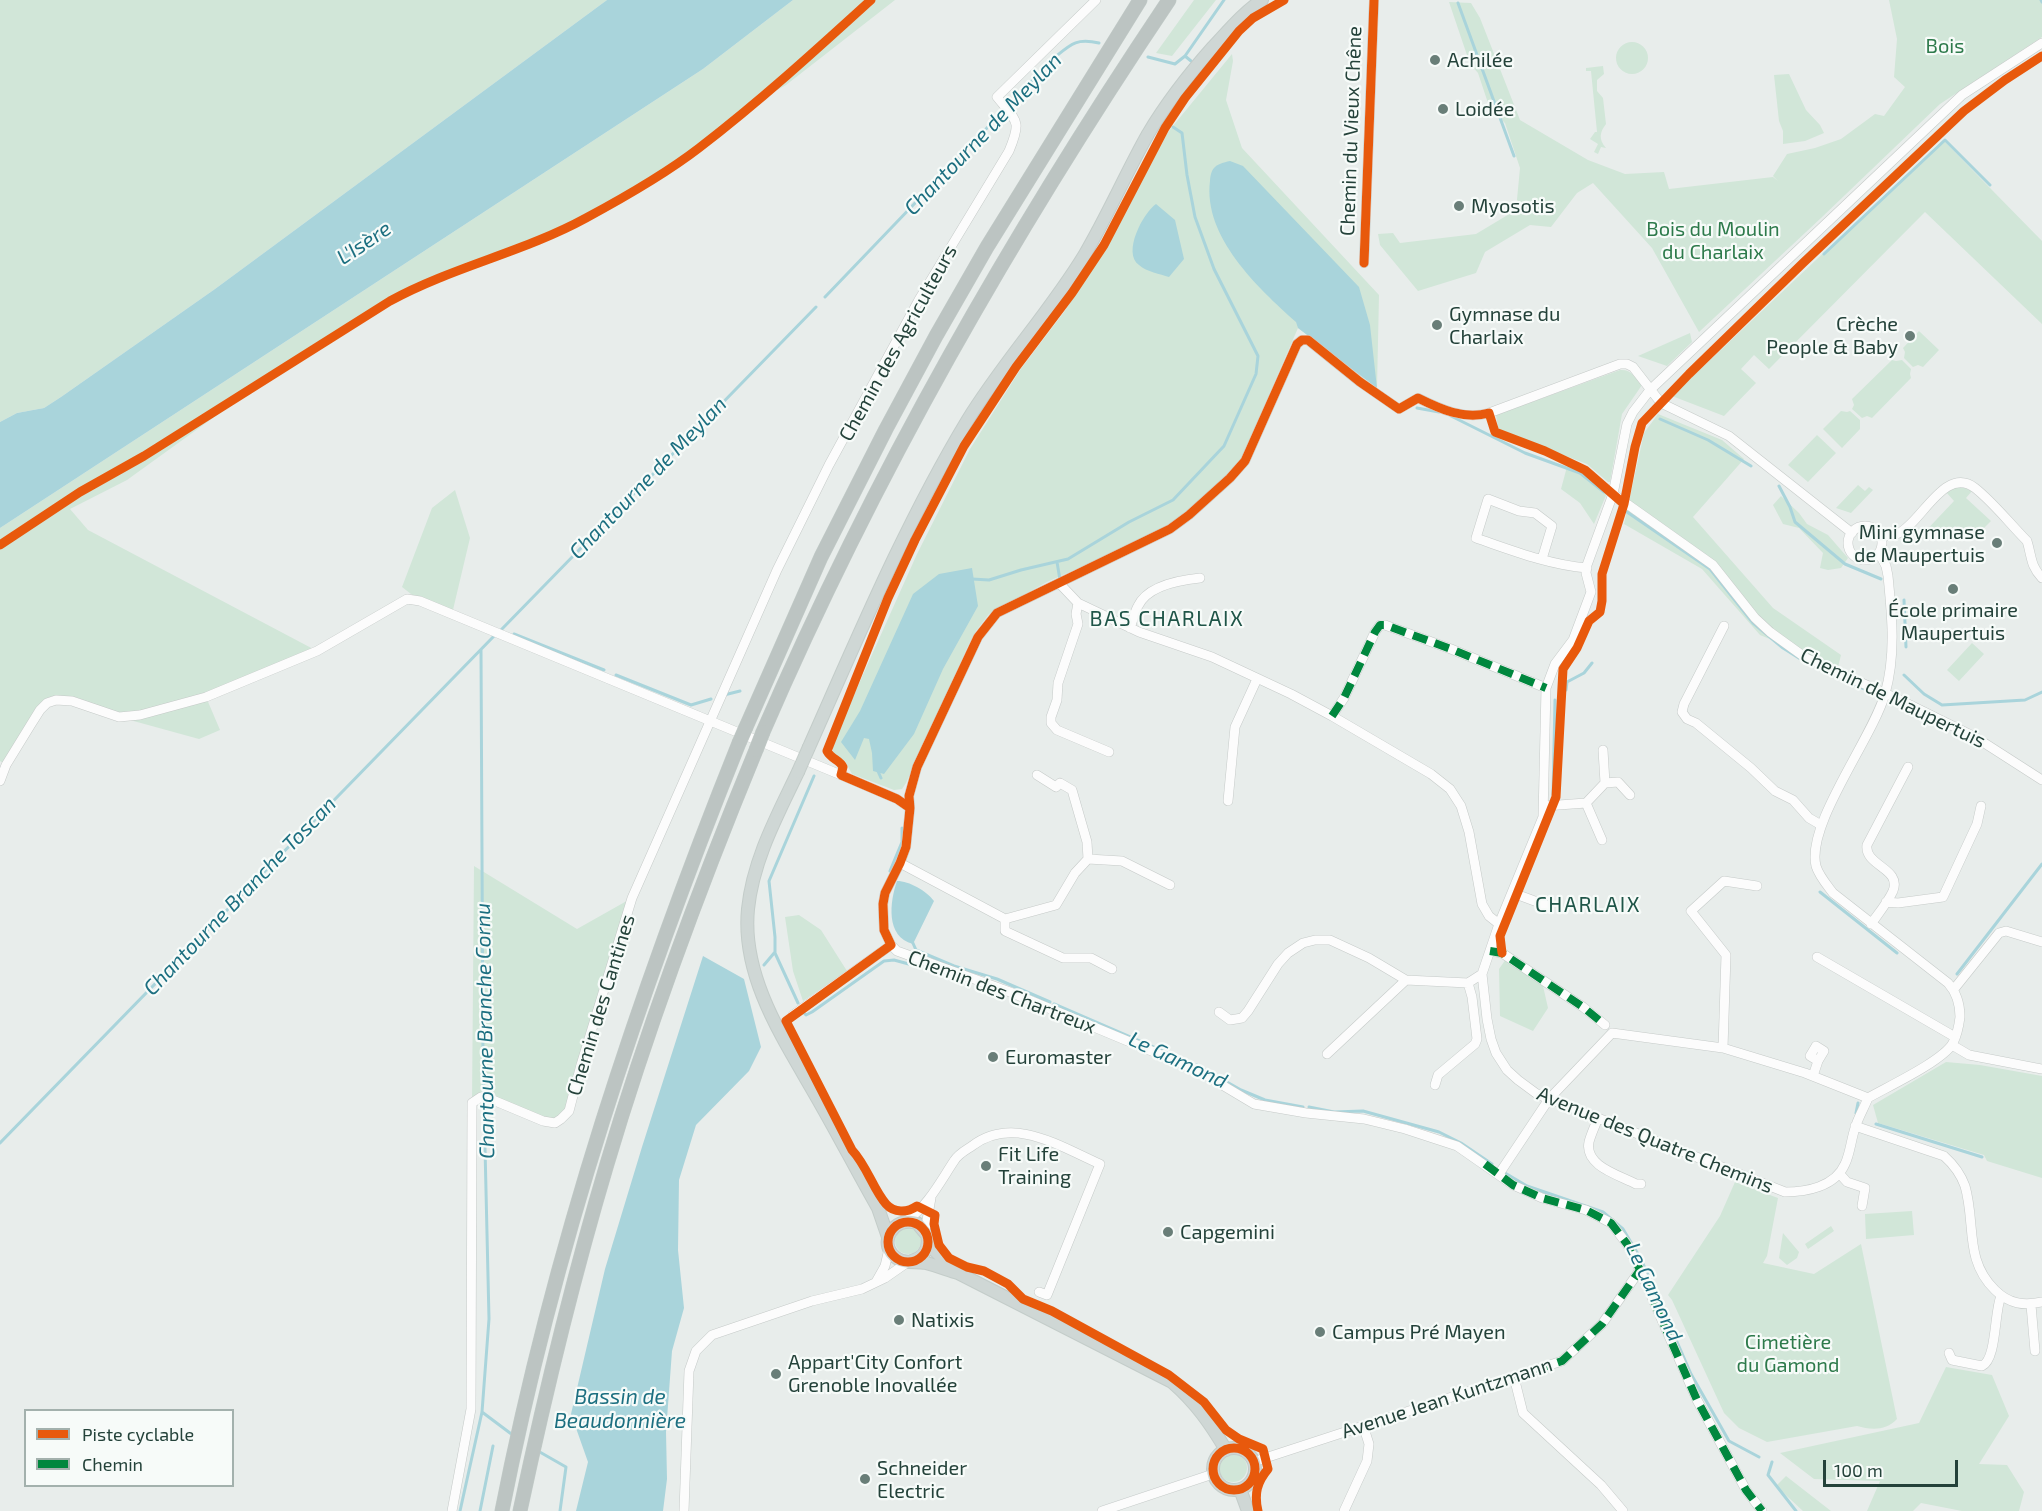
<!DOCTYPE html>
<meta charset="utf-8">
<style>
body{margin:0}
#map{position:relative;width:2042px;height:1511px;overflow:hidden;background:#e8edeb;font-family:"Exo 2",sans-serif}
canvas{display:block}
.legend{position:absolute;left:24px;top:1409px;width:210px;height:78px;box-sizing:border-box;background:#f7fbf9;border:2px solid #a3b1ad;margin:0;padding:8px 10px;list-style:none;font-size:18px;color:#24423a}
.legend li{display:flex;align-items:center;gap:12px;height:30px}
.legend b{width:30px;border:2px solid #a3b1ad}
.scale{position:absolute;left:1823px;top:1460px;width:135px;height:27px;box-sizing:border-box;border:3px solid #24423a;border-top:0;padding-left:8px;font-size:18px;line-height:21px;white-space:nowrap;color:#24423a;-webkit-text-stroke:4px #f7fbf9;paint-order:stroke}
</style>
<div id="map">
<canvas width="2042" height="1511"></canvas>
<ul class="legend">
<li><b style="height:8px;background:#e8590c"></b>Piste cyclable</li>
<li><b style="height:8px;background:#00873e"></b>Chemin</li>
</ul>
<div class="scale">100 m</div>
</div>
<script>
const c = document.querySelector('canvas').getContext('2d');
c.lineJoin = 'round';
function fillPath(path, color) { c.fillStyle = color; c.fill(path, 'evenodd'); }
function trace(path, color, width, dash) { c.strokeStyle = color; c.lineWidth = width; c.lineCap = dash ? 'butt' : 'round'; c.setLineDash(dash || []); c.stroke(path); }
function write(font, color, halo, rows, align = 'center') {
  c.font = font + ' "Exo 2",sans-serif'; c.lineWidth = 4.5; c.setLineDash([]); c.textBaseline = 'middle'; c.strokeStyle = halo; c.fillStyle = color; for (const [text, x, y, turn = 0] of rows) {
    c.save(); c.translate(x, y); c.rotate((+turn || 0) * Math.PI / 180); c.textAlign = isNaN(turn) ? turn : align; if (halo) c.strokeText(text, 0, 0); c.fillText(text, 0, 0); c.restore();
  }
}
fillPath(new Path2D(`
 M0 0H607L215 289 61 397 44 408 17 413 0 422Z
 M793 0H895L786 85 758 101 698 148 649 182 585 219 536 241 415 287 390 301 278 371 127 480 70 509 88 530 317 651 206 697 220 730 199 739 119 717 72 701 47 703 6 765 0 761V528L703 69Z
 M1194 0H1216L1172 56 1156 53Z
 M1889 0H2042V37L1940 104 1821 218 1699 332 1652 248 1593 183 1577 193 1551 227 1530 225 1485 252 1476 273 1418 291 1380 245 1378 234 1393 233 1400 243 1476 234 1516 210 1520 168 1505 123 1490 109 1478 73 1470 64 1449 2 1471 3 1480 18 1520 120 1588 160 1625 174 1664 172 1669 189 1773 177 1778 181 1773 176 1787 154 1815 148 1841 139 1875 114 1884 116 1905 87 1894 77 1897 39Z
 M1616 58a16 16 0 1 1 32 0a16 16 0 1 1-32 0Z
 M1232 54 1233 61 1226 100 1242 148 1379 295 1377 388 1298 328 1238 466 1187 515 1162 531 1047 582 989 614 976 631 968 646 906 783 902 789 894 790 852 774 845 761 833 754V747L849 706 917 554 970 449 1020 370 1064 312 1104 250 1168 132Z
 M1603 66 1604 74 1597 80V91L1603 98 1606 124C1600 132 1598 139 1606 148L1601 147 1598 154 1594 152 1598 144 1590 139 1595 132H1597L1591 71H1586V68Z
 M1789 74 1806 110 1820 125 1824 133 1805 141 1783 144V131L1779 121 1774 75Z
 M1943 140 2042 241V324L1925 212 1769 369 1754 355 1741 369 1756 383 1724 416 1672 396Z
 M1919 331 1939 350 1923 367 1918 365 1913 367 1904 358 1905 352 1903 348Z
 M1690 333 1692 342 1667 366 1638 356Z
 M1892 360 1896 361 1902 360 1911 369 1910 374 1911 378 1872 418 1867 416 1862 418 1852 409 1854 405 1852 399Z
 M1620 370C1631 369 1635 377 1642 385L1622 414 1610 482H1608L1587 464 1505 433 1498 428 1496 415Z
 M1841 411 1847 412 1850 411 1860 420V429L1842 448 1823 429Z
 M1658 414 1722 440 1744 459 1693 517 1773 608 1841 655 1838 667 1760 635 1702 569 1624 524 1644 433Z
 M1817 435 1836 453 1808 482 1788 465Z
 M1568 463 1587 472 1607 493 1594 524 1580 503 1561 489Z
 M1858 485 1865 491 1869 487 1873 490 1851 513 1836 508Z
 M1962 487 1972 491 1966 498 1991 521 1983 529 1969 536 1955 526 1949 531 1921 540 1919 538 1954 501 1946 492 1951 488Z
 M455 490 470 538 452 614 420 601 402 587 432 508Z
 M1781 496 1799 513 1807 524 1828 535 1848 558 1841 568 1828 570 1820 568 1823 553 1799 528 1783 524 1773 505Z
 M1972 643 1984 654 1959 681 1947 670Z
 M474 866 577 929 632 898 569 1110 555 1123 488 1098 472 1102Z
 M799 915 821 930 847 971 803 1001 793 971 785 917Z
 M1506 959 1543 986 1548 1008 1533 1031 1500 1016 1499 969Z
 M1946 1062 1980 1065 2042 1076V1178L1987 1161 1984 1155 1878 1123 1873 1105Z
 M1735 1182 1778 1198 1767 1256 1763 1263 1814 1274 1861 1244 1897 1419C1886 1431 1871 1430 1857 1426L1767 1442 1739 1428 1724 1413 1672 1300 1668 1295 1720 1216Z
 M1912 1211 1914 1235 1866 1239 1865 1214Z
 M1831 1226 1834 1231 1808 1249 1805 1244Z
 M895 1241a13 13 0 1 1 26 0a13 13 0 1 1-26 0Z
 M1783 1233 1799 1252 1797 1258 1787 1265 1779 1258Z
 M1946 1367 1992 1375 2009 1416 1979 1464 2007 1465 2024 1492 2019 1511H1962L1921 1503 1913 1511H1867L1880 1481 1814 1479 1780 1453 1919 1423Z
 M1219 1468a14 14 0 1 1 28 0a14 14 0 1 1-28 0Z
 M1786 1476 1831 1511H1803L1776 1486Z`), '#d1e6d8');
fillPath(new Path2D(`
 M607 0H793L703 69 0 528V422L17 413 44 408 61 397 215 289Z
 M1230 161 1243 166 1359 287 1370 325 1377 388 1298 328 1296 322C1258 288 1203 237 1210 181 1211 167 1216 164 1230 161Z
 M1156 204 1175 220 1184 259 1169 277C1160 274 1147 272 1139 265 1122 253 1143 213 1156 204Z
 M972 568 978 606 943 669 914 734 884 774 873 771 872 753 869 739 864 738 855 760 841 742 860 711 913 594 939 574Z
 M897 881C909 881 927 891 934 901L913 944C885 937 890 901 897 881Z
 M703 956 744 979 761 1047 749 1071 696 1125 679 1180 678 1250 684 1308 672 1351 666 1432 667 1479 663 1511H576L588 1462 571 1414 605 1269 642 1147Z`), '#a9d4db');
trace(new Path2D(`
 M2041 0 2042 2
 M1458 3 1514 156
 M1185 56 1191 61
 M1148 57 1175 64 1185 56 1224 0
 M1824 254 1945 140 1990 185
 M825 297 1054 58C1071 44 1076 38 1099 43
 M1417 408 1439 412
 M1451 416 1525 453 1580 473 1604 492
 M1660 419 1708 440 1751 466
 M1779 486 1790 507 1795 522 1845 564 1881 579
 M1627 512 1710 569 1753 623 1783 648 1802 660
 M1057 562 1060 580
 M972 579 989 580 1021 570 1068 559 1129 522 1173 500 1224 446 1256 374 1258 356 1214 269 1195 217 1187 175 1182 133 1173 127
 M1904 600 1906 647
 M500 631 816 307
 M514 634 604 670
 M1824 671 1864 689
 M616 675 691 705 711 699
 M1904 675 1924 694 1942 705 2025 700 2042 692
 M1566 690 1567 682 1584 673 1592 663
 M724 695 740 691
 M877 769 881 778
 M1553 795 1555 700
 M890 871 902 842V828
 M1820 892 1897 953
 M912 941 916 950 954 966 997 979 1050 1002
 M775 953 798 1003
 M764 965 775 952V937L769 881 814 776
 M1957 974 2042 864
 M1054 1004 1188 1062
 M804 1013 806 1015 812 1012 884 961 894 960 916 966
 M1197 1065 1241 1090 1265 1100 1303 1107
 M1309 1107 1334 1112 1363 1111 1439 1132 1461 1143 1492 1164
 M1856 1113 1858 1103
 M1876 1124 1982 1157
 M0 1143 495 635
 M1505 1173 1527 1186 1603 1212 1623 1229 1641 1259 1691 1374 1729 1441 1759 1457
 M482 1412 514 1436
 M538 1451 566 1467 560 1511
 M1772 1462 1768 1475 1796 1511
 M460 1511 482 1412 489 1319 483 1062 481 650
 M480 1511 493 1446`), '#a9d4db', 3);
const minor = new Path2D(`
 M1364 263 1374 0
 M1613 494 1713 565 1755 618 1770 632 1806 658 1898 699 1975 737 2042 780
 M1848 543a17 17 0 1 1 34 0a17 17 0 1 1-34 0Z
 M1881 537C1886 535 1894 536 1899 533 1922 522 1945 465 1975 488 1994 503 2010 524 2027 541 2032 557 2030 565 2042 578
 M1542 559 1552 526 1535 513 1519 511 1488 499 1476 538C1511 550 1549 565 1587 568
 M1060 584 1078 603 1139 632 1212 657 1291 694 1332 716 1431 774 1450 789 1461 806 1469 832 1482 904 1489 916 1499 924
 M1078 603 1076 614 1078 624 1058 683 1057 700 1051 717V723L1057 730 1109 752
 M1724 626 1684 704 1682 712 1687 719 1696 723 1751 768 1775 791 1793 800 1809 818 1821 825
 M1130 628C1133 621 1134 613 1138 606 1148 585 1180 580 1200 578
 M1332 716 1344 698 1375 632 1380 625H1385L1451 649 1546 688
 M0 781 6 765 30 726 40 710 47 703 56 700 72 701 119 717 140 715 206 697 317 651 407 599 420 601 841 775 897 799 910 808
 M1605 783 1618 782 1630 795
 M1228 801 1235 727 1257 679
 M1586 803 1602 840
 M1545 806 1586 803 1605 783 1603 750
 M1088 859 1122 861 1170 885
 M900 863 1005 919 1056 905 1075 873 1088 859 1087 842 1072 790 1060 783 1056 787 1037 775
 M1513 893 1548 906
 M1886 902 1898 903 1943 897 1977 824 1981 806
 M1005 919V931L1063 958H1091L1112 969
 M1871 924C1878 914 1888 902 1893 891 1902 868 1864 866 1867 845L1908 767
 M1490 951 1502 953 1583 1007 1605 1025
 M1817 957 1955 1037
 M1954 989 1999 933 2006 931 2042 942
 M1219 1012 1230 1020 1242 1018 1248 1011 1278 964 1288 953 1303 943 1315 940H1330L1369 958 1406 980 1468 983 1482 974
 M793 1015 891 945
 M1952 1045 1969 1055 2042 1069
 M1723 1048 1726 955 1691 911 1724 881 1757 886
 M1327 1054 1406 980
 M1813 1076 1818 1061 1824 1051 1816 1046 1810 1056 1818 1061
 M1435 1085 1438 1075 1475 1044 1477 1039 1472 997 1468 983
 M1868 1098C1864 1108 1858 1118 1855 1128 1851 1140 1850 1154 1845 1164 1835 1187 1806 1192 1785 1192L1537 1094 1518 1080 1507 1070 1496 1053 1491 1039 1487 1019 1482 974 1499 924 1543 817 1546 688 1555 664 1573 640 1591 592 1586 573 1587 565 1613 494 1627 424 1633 412 1650 390 1962 95 2042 43
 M1868 1098C1887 1087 1943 1061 1953 1043 1957 1035 1959 1025 1960 1017 1960 1004 1956 992 1948 983L1833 893C1827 885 1819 876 1816 866 1806 824 1872 739 1885 694 1896 655 1892 616 1888 576L1886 566 1879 553
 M1598 1118C1595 1126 1591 1134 1589 1142 1584 1166 1619 1175 1636 1184H1641
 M1855 1126 1944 1156C1953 1164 1961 1175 1965 1186 1976 1224 1964 1260 1995 1290 2009 1304 2024 1306 2042 1302
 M1839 1173 1847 1182 1865 1188 1862 1206
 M1499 1174 1549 1099 1612 1033 1723 1048 1805 1073 1868 1098
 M906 1221C928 1206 940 1182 954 1161 958 1154 966 1150 972 1146 1013 1115 1059 1146 1100 1164L1047 1295 1039 1292
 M925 1231 931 1198
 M876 1282 885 1266 889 1249
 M2031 1305 2035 1351
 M1949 1353 1952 1360 1982 1366C1997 1359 1994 1312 2001 1296
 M1514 1377 1523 1413 1601 1485 1623 1511
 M1253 1462 1562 1361 1602 1324 1640 1270
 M452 1511 471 1409 472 1103 481 1097 488 1098 543 1121 555 1123 561 1119 569 1111 581 1065 632 898 777 570 829 465 920 298 1009 151C1022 120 1017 122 997 97L1096 0
 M684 1511 689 1371 696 1351 712 1335 812 1301 862 1289 885 1278 908 1262
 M1102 1511 1213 1474
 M1344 1511 1367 1461 1369 1444 1363 1425
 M1762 1511 1746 1490 1697 1400 1640 1270 1627 1244 1611 1223 1586 1210 1542 1198 1513 1185 1457 1146 1405 1129 1364 1119 1306 1113 1254 1104 1197 1070 1010 992 897 951 891 945 884 930 883 904 885 893 900 863 906 847 910 808 909 796 917 767 978 637 997 613 1170 529 1189 515 1230 478 1245 461 1297 344 1302 340H1308L1360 382 1399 409 1418 398C1440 409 1464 420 1489 413L1620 364H1627L1633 367 1661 403 1729 436 1852 533`);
const major = new Path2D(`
 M809 747C858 637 905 524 967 421 1003 362 1050 312 1085 254 1108 215 1126 173 1148 134 1167 102 1189 74 1213 47 1229 30 1243 13 1262 0
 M798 772C777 816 753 860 748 909 741 980 787 1044 820 1103 840 1138 858 1173 878 1208L888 1237
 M928 1244 955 1270
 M912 1261C925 1257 930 1248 927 1235L917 1223C892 1215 876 1246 898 1259 906 1264 917 1261 926 1263 937 1266 948 1270 958 1273L1172 1382C1196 1403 1210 1423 1226 1450
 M1213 1469a21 21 0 1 1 42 0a21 21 0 1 1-42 0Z
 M1240 1489 1248 1511`);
const highway = new Path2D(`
 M746 727 821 557 886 429 936 336 987 247 1140 0
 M763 732C875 473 1012 234 1169 0
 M502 1511C554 1247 639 992 739 743
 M520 1511C545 1394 573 1278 607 1164 649 1023 700 886 756 750`);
trace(minor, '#c5cac8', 10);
trace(major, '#c3ccc9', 14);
trace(highway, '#c3ccc9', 15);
trace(minor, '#fcfcfc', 9);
trace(major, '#cfd7d5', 12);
trace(highway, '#bcc4c2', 14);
const majorBridge = new Path2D(`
 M798 772 809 747`);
const highwayBridge = new Path2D(`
 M739 743 746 727
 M756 750 763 732`);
trace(majorBridge, '#c3ccc9', 14, []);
trace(highwayBridge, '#c3ccc9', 15, []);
trace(majorBridge, '#cfd7d5', 12);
trace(highwayBridge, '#bcc4c2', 14);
trace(new Path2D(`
 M1332 716 1344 698 1375 632 1380 625H1385L1451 649 1546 688
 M1490 951 1502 953 1583 1007 1605 1025
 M1485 1164 1513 1185 1542 1198 1586 1210 1611 1223 1627 1244 1640 1270 1697 1400 1746 1490 1762 1511
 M1514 1377 1562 1361 1602 1324 1640 1270`), '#00873e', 8, [15, 8]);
trace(new Path2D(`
 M1364 263 1374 0
 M0 545 80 492 144 456 390 301C452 267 524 252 586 218 625 197 664 175 699 148 759 102 815 51 871 0
 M910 808 897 799 841 775 843 767C840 760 831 759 827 751L888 598 915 540 964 446 1016 367 1072 293 1104 245 1165 128 1185 98 1239 31 1253 18 1284 0
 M1502 953 1500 936 1556 797 1563 669 1577 648 1589 621 1600 612 1602 601V574L1624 504 1635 447 1642 423 1689 374 1803 263 1964 111 2005 80 2042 56
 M888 1242a20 20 0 1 1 40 0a20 20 0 1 1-40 0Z
 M1213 1469a21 21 0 1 1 42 0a21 21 0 1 1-42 0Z
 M1258 1511C1254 1494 1257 1482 1268 1469L1263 1449 1239 1439 1226 1430 1204 1402 1169 1375 1052 1311 1023 1299 1008 1284 984 1271 967 1267 949 1258 939 1245 934 1224 935 1215 917 1206C907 1213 894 1213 886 1204 873 1189 867 1166 852 1150L786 1021 891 945 884 930 883 904 885 893 900 863 906 847 910 808 909 796 917 767 978 637 997 613 1170 529 1189 515 1230 478 1245 461 1297 344 1302 340H1308L1360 382 1399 409 1418 398C1440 409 1464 420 1489 413L1495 432 1545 451 1585 470 1624 504`), '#e8590c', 9);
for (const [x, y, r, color] of [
 [1435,60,6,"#697e78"],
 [1443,109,6,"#697e78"],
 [1459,206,6,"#697e78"],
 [1437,325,6,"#697e78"],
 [1910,336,6,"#697e78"],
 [1997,543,6,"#697e78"],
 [1953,589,6,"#697e78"],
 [993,1057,6,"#697e78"],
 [986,1166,6,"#697e78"],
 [1168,1232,6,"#697e78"],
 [899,1320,6,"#697e78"],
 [1320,1332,6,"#697e78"],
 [776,1374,6,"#697e78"],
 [865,1479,6,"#697e78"]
]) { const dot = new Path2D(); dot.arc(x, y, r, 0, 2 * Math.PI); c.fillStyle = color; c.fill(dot); trace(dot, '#f7fbf9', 2); }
write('20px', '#2d7a4b', '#f7fbf9', [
 ["Bois",1945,46],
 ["Bois du Moulin",1713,229],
 ["du Charlaix",1713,252],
 ["Cimetière",1788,1342],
 ["du Gamond",1788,1365]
]);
write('20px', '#24423a', '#f7fbf9', [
 ["Achilée",1447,60],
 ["Loidée",1455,109],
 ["Myosotis",1471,206],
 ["Gymnase du",1449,314],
 ["Charlaix",1449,337],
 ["Crèche",1898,324,"right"],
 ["People & Baby",1898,347,"right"],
 ["Mini gymnase",1985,532,"right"],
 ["de Maupertuis",1985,555,"right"],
 ["École primaire",1953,610,"center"],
 ["Maupertuis",1953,633,"center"],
 ["Euromaster",1005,1057],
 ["Fit Life",998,1154],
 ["Training",998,1177],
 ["Capgemini",1180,1232],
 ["Natixis",911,1320],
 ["Campus Pré Mayen",1332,1332],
 ["Appart'City Confort",788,1362],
 ["Grenoble Inovallée",788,1385],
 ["Schneider",877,1468],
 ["Electric",877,1491]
], 'left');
write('20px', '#24423a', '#f7fbf9', [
 ["Chemin du Vieux Chêne",1351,131,-88],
 ["Chemin des Agriculteurs",898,343,-61],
 ["Chemin de Maupertuis",1893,698,26],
 ["Chemin des Chartreux",1002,992,21],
 ["Chemin des Cantines",601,1005,-73],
 ["Avenue des Quatre Chemins",1655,1140,22],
 ["Avenue Jean Kuntzmann",1447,1398,-18]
]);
write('italic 21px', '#1c6f80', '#f7fbf9', [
 ["Chantourne de Meylan",983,134,-46],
 ["L'Isère",364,243,-34],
 ["Chantourne de Meylan",648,478,-46],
 ["Chantourne Branche Toscan",240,896,-46],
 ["Chantourne Branche Cornu",485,1031,-91],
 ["Le Gamond",1178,1060,25],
 ["Le Gamond",1654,1292,65],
 ["Bassin de",620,1397],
 ["Beaudonnière",620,1421]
]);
c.letterSpacing = '1.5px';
write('21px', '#1f5548', '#f7fbf9', [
 ["BAS CHARLAIX",1167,619],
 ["CHARLAIX",1588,905]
]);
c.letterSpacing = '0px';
</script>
